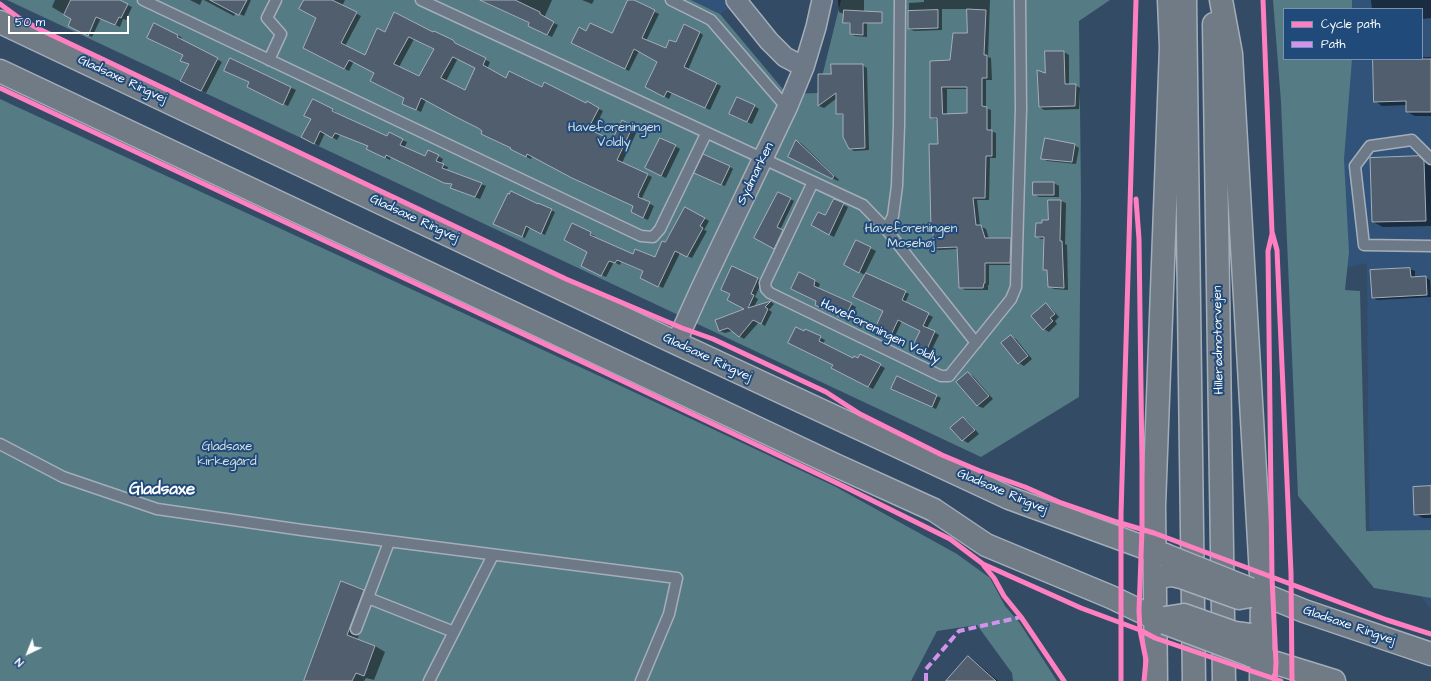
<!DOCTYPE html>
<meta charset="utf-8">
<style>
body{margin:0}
#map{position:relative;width:1431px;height:681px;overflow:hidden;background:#344b65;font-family:"Architects Daughter",sans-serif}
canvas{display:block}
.legend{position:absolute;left:1283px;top:8px;width:140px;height:52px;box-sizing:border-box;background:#1f4a7a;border:1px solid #7992af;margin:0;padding:5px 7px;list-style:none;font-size:12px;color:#fff}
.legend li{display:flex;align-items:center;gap:8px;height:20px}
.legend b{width:20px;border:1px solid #7992af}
.north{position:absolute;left:8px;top:633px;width:40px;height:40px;-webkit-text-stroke:3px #1f4a7a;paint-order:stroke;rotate:223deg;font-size:11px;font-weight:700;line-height:16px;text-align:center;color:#fff}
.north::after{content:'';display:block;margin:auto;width:14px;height:18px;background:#fff;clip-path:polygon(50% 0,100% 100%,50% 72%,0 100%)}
.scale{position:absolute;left:8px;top:16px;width:121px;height:18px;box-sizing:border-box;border:2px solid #fff;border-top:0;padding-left:5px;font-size:12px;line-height:14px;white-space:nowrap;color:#fff;-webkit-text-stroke:3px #1f4a7a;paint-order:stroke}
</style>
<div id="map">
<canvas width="1431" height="681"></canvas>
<ul class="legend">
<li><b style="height:5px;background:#ff80c0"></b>Cycle path</li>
<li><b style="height:5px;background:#d193ec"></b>Path</li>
</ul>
<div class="north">N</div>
<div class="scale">50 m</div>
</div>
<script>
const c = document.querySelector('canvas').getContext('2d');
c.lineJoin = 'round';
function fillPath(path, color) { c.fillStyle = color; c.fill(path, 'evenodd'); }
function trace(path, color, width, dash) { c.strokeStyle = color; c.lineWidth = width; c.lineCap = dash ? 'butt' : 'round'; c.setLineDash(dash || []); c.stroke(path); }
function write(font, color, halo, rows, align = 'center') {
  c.font = font + ' "Architects Daughter",sans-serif'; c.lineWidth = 4; c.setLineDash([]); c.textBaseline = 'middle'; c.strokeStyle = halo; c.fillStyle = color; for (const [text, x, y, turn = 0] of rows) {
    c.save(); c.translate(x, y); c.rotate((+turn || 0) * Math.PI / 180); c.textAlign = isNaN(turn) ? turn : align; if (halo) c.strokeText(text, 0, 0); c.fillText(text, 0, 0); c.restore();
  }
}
fillPath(new Path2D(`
 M691 0H742L720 14Z
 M1312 0H1431V610L1379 537 1369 527 1367 263 1335 270 1317 59H1422V9H1313Z`), '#325379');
fillPath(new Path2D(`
 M7 0H691L720 14 787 94 818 93 841 0H1110L1079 21 1081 195 1079 397 981 457Z
 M1273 0H1352V9H1284V59H1352L1344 159 1349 252 1345 290 1360 291 1366 531 1431 530V598L1374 588 1298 496 1281 102Z
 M0 99 621 386 836 487 957 554 990 578 1005 606 1019 622 1057 681H1013L1012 673 977 625 937 631 911 681H0Z`), '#557b84');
fillPath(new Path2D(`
 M55 0H117L132 7 126 20 123 19 120 27 101 18 92 37 74 28 72 19 52 7Z
 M190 0H202L200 5Z
 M204 0H251L244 16 236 12 234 16Z
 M305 0H345L342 6 361 16 345 46 366 56 386 33H434L453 41 459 46 490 62 487 69 506 79 543 88 586 104 587 103 603 111 593 132 613 141 623 122 638 129 622 163 652 177 642 198V200L654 206 648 220 637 215 634 206 532 156 531 159 516 152 484 130 426 100 421 112 408 106 405 98 375 73 354 61 349 71 309 50 317 18ZM414 39 435 49 419 77 399 67ZM458 58 477 68 466 91 446 81Z
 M479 0H552L544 18 558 25 552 37 534 28 530 23Z
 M582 0H594L592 4Z
 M629 0 659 14 646 41 667 50 676 43 699 32 703 35 688 70 721 86 710 110 672 92 669 99 651 89 659 62 639 51 629 71 577 45 586 32 612 35Z
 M838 0H864V13L867 15V37L855 36 851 34V25L844 22V14L839 12Z
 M924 0H990L988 57 991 58 992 80H986V108L991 110V131L996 133V158H990L989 200H977L980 226 986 229 989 239H1011L1015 242 1014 265H989V285H988V290H965L960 287 958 249 938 250 934 247V231L932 230 939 145 938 120 931 118V62L951 61 968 34V9H942V30L914 31 909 29V3L924 2ZM947 89H968V114L947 115Z
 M1371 0H1431V18L1422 19V9H1372Z
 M178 35 182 38 181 40 222 62 206 93 186 83 190 64 182 60 184 55 153 41Z
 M1064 52 1069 55V85H1075L1080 88 1079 109 1044 110 1040 107 1046 75Z
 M1422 57H1431V116H1415L1407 112V105L1382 106 1375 101 1374 59H1422Z
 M231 59 296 90 288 106 253 89 250 82Z
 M862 65 867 68 869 150 854 151 849 148 844 116 838 113 837 98 824 108 819 106V75H832Z
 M754 106 759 109 752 124 735 117Z
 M333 110 337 113 336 114 388 137 402 140 407 142 404 148 425 158 438 156 443 159 441 164 448 167 447 170 486 186 480 199 456 190 452 185 391 157 390 160 368 148 369 146 340 135 337 140 325 133 319 146 303 137Z
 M797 141 802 144 839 180 838 181 794 159Z
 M1074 145 1079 148 1076 164 1047 161 1042 158Z
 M675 146 680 149 666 178 651 171Z
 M1419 157 1431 165V226L1383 227 1373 222Z
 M729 166 733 169 725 186 700 175Z
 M1034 183H1054L1059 186V197H1039L1034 194Z
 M778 193 794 201 780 230 786 233 778 250 756 238Z
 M834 200 848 207 834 237 817 228 825 217Z
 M1049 201H1061L1066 203 1065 244 1067 245 1068 290 1054 289 1049 286 1048 271 1044 269 1045 239H1041L1036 236 1043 224 1049 221Z
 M539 204 555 212 545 235 530 227 525 238 497 226Z
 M686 208 709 221 704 230 707 231 692 258 680 253 663 288 646 280 644 272 621 262 620 265 614 262 606 277 586 268 588 251 572 225 595 236 594 238 634 255 655 258Z
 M856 241 876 251 865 273 909 294 905 303 933 317 927 328 939 335 929 355 918 349 921 331 902 321 895 336 881 330 884 311 865 275 850 267Z
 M733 267 762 281 755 297 758 299 754 307 770 301 774 304 769 310 772 312 765 326 759 322 744 339 732 331 725 333 720 331 716 320 746 309 731 294Z
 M1410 269 1415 271V278L1425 277 1430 280 1431 297 1377 300 1373 298Z
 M815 281 820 284 818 289 856 307 849 321 821 308 817 301 797 291Z
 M1046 305 1051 308 1059 317 1055 321 1057 324 1049 332 1044 329Z
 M805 330 825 340 823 344 854 359 858 360 861 356 885 368 873 389 837 371 834 365 805 332Z
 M1011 336 1016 339 1032 359 1024 366 1019 363 1002 343Z
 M968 373 973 376 993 399 983 408 978 406 957 383Z
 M897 377 941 398 936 409 892 389Z
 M964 418 968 421 979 434 968 443 963 440Z
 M1431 487V518H1423L1415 514Z
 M363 591 373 596 357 640 375 646 385 652 374 680 366 678 364 681H305Z
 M968 657 976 662 998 681H948Z`), '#0007');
const building = new Path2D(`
 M71 0H120L128 4 121 18 119 17 115 25 96 17 88 36 68 26 71 19 64 15Z
 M210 0H247L239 15Z
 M304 0H332L357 12 341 43 365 55 377 28 385 32 394 12 433 32 434 31 453 40 455 43 486 58 483 65 506 78 509 71 542 87 544 82 586 103 587 101 599 108 588 129 612 140 622 120 633 126 617 160 648 174 638 195H639L638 197 650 202 643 218 631 212 633 206 572 178 527 154 526 157 510 149 511 148 481 134 482 131 478 128 456 117 421 98 416 110 402 104 404 98 370 81 374 73 349 60 344 69 303 48 316 18 299 9ZM409 37 434 49 419 76 394 64ZM453 57 475 68 465 90 441 78Z
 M480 0H515L540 12V14L554 22 547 35 528 26 529 23Z
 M628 0H634L655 10 642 38 666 48 669 40 676 42 684 24 700 32 684 67 717 83 705 108 667 91 664 97 645 87 657 62 634 49 625 69 571 43 579 27 586 31 590 23 612 33Z
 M967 9 986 10 984 55H987V78H982V106L987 107V130H992V156H986L985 198H973L976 225H981L985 238H1011L1010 263H985V283H984L983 288H959L957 247 933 248V230H931L929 144H938L937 118H930V61L950 60 953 33H967ZM942 87H967V113L943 114Z
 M844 10 882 12V23H863V35L850 34V23H843Z
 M938 10V28L908 29V11Z
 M154 23 178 35 177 37 218 58 201 91 180 81 189 64 180 61 183 55 147 38Z
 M1045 51H1064L1065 84H1076L1075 106 1039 107 1037 70 1045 73Z
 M230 58 291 87 283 105 247 87 249 82 224 71Z
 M1373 59H1431V112H1406V101L1374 102Z
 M831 64H863L865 148 849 149 843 137V114H836V93L818 106V74H831Z
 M737 97 755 105 747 122 729 114Z
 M313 99 333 109 332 111 387 136 389 132 403 139 400 145 425 156 428 150 439 155 436 161 444 164 442 168 482 183 475 197 450 188 452 184 444 183 386 155 385 158 366 149 368 146 335 133 332 138 320 131 314 144 301 137 311 119 304 116Z
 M660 138 676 145 661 176 645 168Z
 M1045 138 1075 144 1072 162 1041 159Z
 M796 140 834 176 832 179 788 157Z
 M703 154 730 166 721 185 694 173Z
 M1419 156 1424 161 1426 221 1372 222 1370 158Z
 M1033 182H1054V195H1033Z
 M511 191 538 204V203L552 209 541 234 526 226 522 237 493 224 508 193 509 194Z
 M778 192 791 198 777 227 783 230 774 249 754 238Z
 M834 199 844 203 829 235 811 225 818 212 825 215Z
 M1048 200H1061L1060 241H1062L1064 288 1048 287 1047 270H1043L1044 237H1035L1036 223H1042V220H1048Z
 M685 207 705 218 700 226 703 228 687 257 675 251 658 287 640 278 643 271 617 260 615 263 609 261 601 276 581 266 587 252 564 240 572 223 591 232 590 235 633 254 635 249 655 257 662 241 665 242Z
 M856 240 871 247 859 273 844 265Z
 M732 266 758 278 751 294 754 295 748 308 771 301 765 307 768 309 761 324 753 320 739 337 728 328 719 331 715 320 744 309 727 300 730 294 721 290Z
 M1410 268 1411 277 1426 276 1427 295 1372 298 1370 270Z
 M799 272 815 280 814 286 852 303 844 319 815 305 816 301 791 289Z
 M866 273 906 291 902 300 929 313 923 326 935 331 925 354 912 347 920 331 898 320 891 335 875 328 883 311 853 297Z
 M1046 303 1055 314 1050 318 1053 321 1043 330 1031 316Z
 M796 327 804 331 805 329 821 336 819 341 853 358 854 356 858 358 860 354 881 364 868 387 831 368 833 365 788 343Z
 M1011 335 1028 356 1018 364 1001 343Z
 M968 372 989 396 977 406 956 382Z
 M897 376 937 395 932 407 891 389Z
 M963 417 975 430 962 441 950 428Z
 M1431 486V514L1414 515 1413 487Z
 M341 581 364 590 347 635 375 646 364 676 356 673 352 681H304Z
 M968 656 996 681H946Z`);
fillPath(building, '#515e6e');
trace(building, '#a4aeba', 1);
const lane = new Path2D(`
 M143 0 641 236 653 237 660 229 706 134
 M421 0 863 205 886 229 976 343
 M671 0 711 20 787 108
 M269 60 281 34 267 18 276 0
 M1431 159 1412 140 1370 146 1355 166 1364 245 1431 246
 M813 182 765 283 766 289 770 293 941 376H949L1011 299 1016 287 1021 108 1020 0
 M886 229 893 216 897 186 899 125 900 0
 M0 444 63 477 157 509 302 530 677 578 669 614 641 681
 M368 598 454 632
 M356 629 389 542
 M429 681 493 555`);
const street = new Path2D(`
 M736 0 769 41 785 57 804 67
 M676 343 701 288 787 108 804 67 816 27 822 0`);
const primary = new Path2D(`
 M0 22 676 343 1009 498 1165 555
 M0 71 835 465 934 510 986 545 1111 597 1165 623
 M1250 589 1304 611 1431 654
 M1250 655 1334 681`);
const highway = new Path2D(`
 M1185 0 1194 681
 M1221 0 1231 54 1262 593 1261 681
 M1214 24 1224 681
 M1156 681 1154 506 1171 47 1169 0`);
trace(lane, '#a4aeba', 13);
trace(street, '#a4aeba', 22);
trace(primary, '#a4aeba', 25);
trace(highway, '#a4aeba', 25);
trace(lane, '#6d7986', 10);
trace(street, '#6d7986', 19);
trace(primary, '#717b85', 22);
trace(highway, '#717b85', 22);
const primaryBridge = new Path2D(`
 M1165 555 1250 589
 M1165 623 1250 655`);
const highwayBridge = new Path2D(`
 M1165 576 1172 575 1181 577 1239 598 1250 596
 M1165 618 1184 615 1235 633 1250 635`);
trace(primaryBridge, '#a4aeba', 25, []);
trace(highwayBridge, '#a4aeba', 25, []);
trace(primaryBridge, '#717b85', 22);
trace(highwayBridge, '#717b85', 22);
trace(new Path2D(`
 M926 681V669L959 631 1021 617`), '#d193ec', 4, [8, 4]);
trace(new Path2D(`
 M1263 0 1272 232 1277 250 1291 573 1292 681
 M0 4 19 18 41 30 566 279 682 328 713 339 826 392 860 414 942 455 980 471 1025 487 1059 502 1117 522 1154 533 1387 620 1431 634
 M0 88 589 365 839 484 950 539 983 564 1081 608 1140 630 1155 638 1281 681
 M1136 199 1139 239 1142 465V529L1139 611 1140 630 1146 660 1144 681
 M1272 234 1268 251 1272 577 1276 663 1275 681
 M984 566 994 578 1004 596 1021 617 1064 681
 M1121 681V514L1136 0`), '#ff80c0', 5);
write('13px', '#fff', '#1f4a7a', [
 ["Gladsaxe Ringvej",122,80,25],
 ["Sydmarken",756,174,-64],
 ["Gladsaxe Ringvej",414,219,25],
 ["Haveforeningen Voldly",880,332,26],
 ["Hillerødmotorvejen",1219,340,-91],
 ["Gladsaxe Ringvej",707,358,25],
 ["Gladsaxe Ringvej",1002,492,23],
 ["Gladsaxe Ringvej",1349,626,19]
]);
write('13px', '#d6e0e2', '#1f4a7a', [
 ["Haveforeningen",614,128],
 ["Voldly",614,143],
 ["Haveforeningen",911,229],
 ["Mosehøj",911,244],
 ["Gladsaxe",227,447],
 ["kirkegård",227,462]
]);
write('bold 17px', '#fff', '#1f4a7a', [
 ["Gladsaxe",162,490]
]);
</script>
